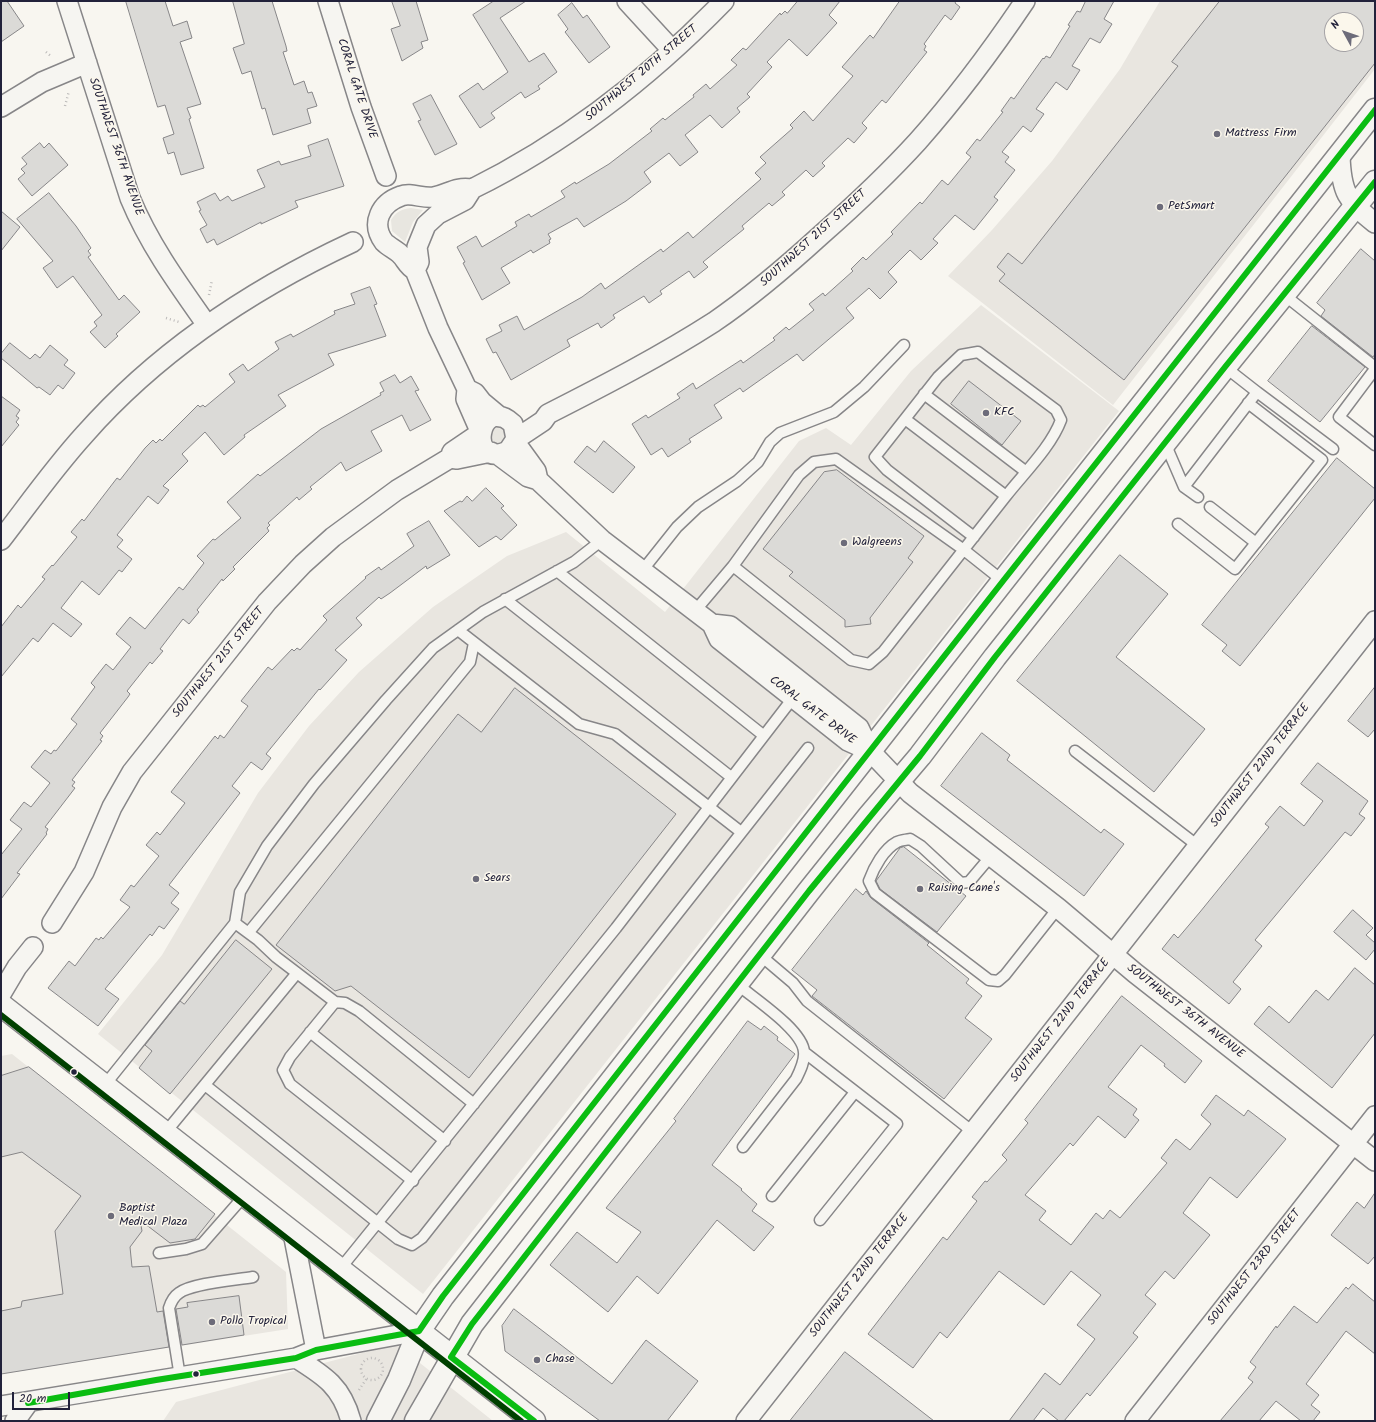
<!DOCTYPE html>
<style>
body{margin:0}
#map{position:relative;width:1376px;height:1422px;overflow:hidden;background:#f8f6f0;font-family:Kalam,sans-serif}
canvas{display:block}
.frame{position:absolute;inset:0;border:2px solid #22223b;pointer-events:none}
.north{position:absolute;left:1324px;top:12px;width:40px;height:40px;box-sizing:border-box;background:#fbf7ec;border:1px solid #a4a2a5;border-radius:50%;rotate:310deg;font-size:11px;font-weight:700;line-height:16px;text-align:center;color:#22223b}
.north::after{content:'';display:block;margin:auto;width:14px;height:18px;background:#6d6c7a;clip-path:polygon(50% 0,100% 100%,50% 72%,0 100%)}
.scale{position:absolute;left:12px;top:1392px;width:58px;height:18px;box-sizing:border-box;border:2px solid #22223b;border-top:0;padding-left:5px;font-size:12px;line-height:14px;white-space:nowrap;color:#22223b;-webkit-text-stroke:3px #fbf7ec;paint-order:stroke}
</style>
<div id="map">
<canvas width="1376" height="1422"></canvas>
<div class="frame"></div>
<div class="north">N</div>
<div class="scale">20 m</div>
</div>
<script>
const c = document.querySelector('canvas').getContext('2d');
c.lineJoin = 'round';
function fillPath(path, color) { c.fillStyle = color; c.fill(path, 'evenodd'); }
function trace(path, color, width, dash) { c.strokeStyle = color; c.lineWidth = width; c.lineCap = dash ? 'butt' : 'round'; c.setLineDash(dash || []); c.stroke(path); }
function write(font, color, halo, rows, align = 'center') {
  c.font = font + ' Kalam,sans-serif'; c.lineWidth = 3; c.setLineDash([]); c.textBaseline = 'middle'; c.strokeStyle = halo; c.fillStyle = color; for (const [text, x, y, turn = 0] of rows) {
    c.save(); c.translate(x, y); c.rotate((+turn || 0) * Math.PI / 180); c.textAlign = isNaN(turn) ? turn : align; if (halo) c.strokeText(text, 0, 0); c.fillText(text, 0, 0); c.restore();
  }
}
fillPath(new Path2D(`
 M1160 1H1375V69L1113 405 948 276 992 230 1052 161 1120 69ZM1332 20H1356V44H1332Z
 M981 305 1119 411 423 1294 98 1034 162 955 258 793 309 726 359 672 433 607 507 556 566 532 665 612 799 441 826 428 851 445 911 371Z
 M12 1054 286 1272 288 1329 1 1374V1056Z
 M396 1344 493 1421H163L176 1402Z`), '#e9e6e0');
fillPath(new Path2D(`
 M411 208 423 210 413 222 405 242 392 231 391 220C396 212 401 209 411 208Z
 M498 425 509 432 501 446 492 443 489 431Z`), '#e8e6e0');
const building = new Path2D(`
 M1 1H7L24 26 1 42Z
 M126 1H165L173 26 187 21 192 38 180 42 201 104 187 108 191 118 189 119 204 168 181 175 174 152 168 154 163 138 174 134 165 105 158 107Z
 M233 1H272L286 46 287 51 283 52 294 85 304 81 308 93 312 92 317 106 307 109 311 123 273 135 265 108 262 109 251 71 242 74 233 48 244 44Z
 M392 1H416L428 40 421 42 423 48 402 61 391 29 400 26Z
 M494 1H526L500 18 529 62 544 53 557 72 538 86 540 89 525 98 521 92 491 113 495 118 480 128 459 96 478 83 483 90 508 72 473 15Z
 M798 1H840L829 15 837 23 807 56 789 39 767 62 772 67 747 94 750 97 737 108 740 112 722 128 710 115 685 135 698 152 680 166 669 153 644 172 651 182 626 201 584 227 577 218 548 234 551 239 549 240 550 243 533 253 531 250 501 268 510 283 482 300 463 263 465 262 457 247 476 236 482 247 517 226 515 222 529 214 531 217 565 197 561 191 575 182 576 184 609 164 652 131 650 129 663 118 665 120 694 97 693 95 706 84 710 89 737 65 731 60 743 48 746 50 780 13 781 15 785 11 787 13Z
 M900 1H956L955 3 960 7 951 20 945 15 924 44 926 46 924 50 927 52 886 103 882 100 862 123 867 128 854 143 848 138 822 163 825 166 813 177 806 170 782 192 785 195 772 206 769 203 742 226 744 229 703 262 708 267 694 278 689 271 660 291 662 294 649 303 644 296 613 315 615 318 601 328 598 323 567 340 570 346 511 380 496 352 493 353 486 339 502 331 499 325 517 316 524 330 582 297 601 283 605 289 661 249 663 252 688 232 693 238 761 179 755 173 766 163 760 157 793 128 790 125 804 111 813 121 853 76 842 67 870 35 873 38Z
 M1086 1H1114L1104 19 1112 24 1100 43 1090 38 1072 66 1080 70 1067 90 1056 82 1036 109 1044 114 1031 132 1023 126 1002 152 1009 157 1005 162 1015 170 994 197 998 200 974 230 955 215 933 239 938 243 921 260 910 250 888 272 897 282 880 299 869 288 846 308 854 318 803 361 797 354 743 392 740 388 714 405 722 418 689 439 691 442 668 457 662 448 651 455 632 424 646 415 648 418 680 398 677 394 693 383 696 389 741 360 743 363 775 340 773 338 786 327 789 330 814 310 809 304 823 293 825 296 853 271 851 269 863 257 866 260 893 234 891 232 920 202 922 204 942 180 948 185 971 157 966 153 977 139 980 141 1003 112 1001 111 1011 97 1014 99 1043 58 1044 59 1046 56 1050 58 1070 26 1068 25 1077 11 1080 12Z
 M1220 1H1375V63L1124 380 999 281 1005 274 997 267 1008 253 1022 264 1178 66 1172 62ZM1332 20H1356V44H1332Z
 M572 3 583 18 587 15 610 47 589 63 565 32 568 29 558 15Z
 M431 95 457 144 435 155 418 121 421 120 413 104Z
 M328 139 344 186 295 201 298 207 261 224V222L217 245 214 239 207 243 200 229 207 225 199 211 201 210 197 202 215 193 220 201 228 196 232 201 265 187 257 170 279 161 281 165 311 156 308 146Z
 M40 143 44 148 49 143 68 165 32 196 18 179 25 173 21 169 27 164 22 158Z
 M49 193 76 226 91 248 88 251 91 255 88 257 119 300 124 295 140 312 116 334 118 336 105 348 90 332 97 326 94 322 102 315 73 276 57 288 43 268 53 261 17 219Z
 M1 211 20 227 1 251Z
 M1361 249 1375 261V354L1373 357 1321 316 1325 310 1317 303Z
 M370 287 377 304 374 305 386 336 328 354 334 365 278 395 286 406 244 435 245 437 224 455 205 432 182 454 188 461 163 486 169 490 158 504 148 496 117 535 123 540 117 547 132 559 122 572 119 570 99 595 82 581 61 608 82 624 71 637 53 623 38 642 33 638 1 677V627L18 605 21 608 45 579 42 577 52 565 53 566 77 537 71 532 82 519 84 521 117 478 120 480 145 448 153 440 156 443 160 439 162 441 198 405 200 407 203 405 205 407 235 382 229 374 243 364 248 371 279 349 275 342 291 334 293 337 335 314 334 311 355 304 351 294Z
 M1312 326 1365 367 1320 422 1268 381Z
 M10 343 30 359 35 354 40 358 50 345 68 360 64 365 75 373 63 389 58 385 50 395 39 387 37 388 1 358V354Z
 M395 375 400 383 411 376 419 390 415 391 431 420 410 431 402 415 371 431 382 451 346 471 341 462 310 487 312 489 299 500 297 497 268 523 270 525 267 528 269 531 233 567 235 569 223 581 222 579 197 610 199 612 189 624 183 619 160 649 163 651 152 664 150 662 127 691 130 694 128 697 100 733 103 736 100 740 102 741 72 780 75 782 72 786 75 788 45 827 48 829 46 833 47 834 17 873 20 874 1 899V855L22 829 10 820 24 802 31 807 50 783 31 767 45 750 51 754 54 750 56 751 77 724 71 719 95 687 91 683 106 664 113 670 131 647 116 634 130 617 145 629 179 587 183 590 204 563 197 556 213 539 215 540 241 518 227 502 258 474 260 476 321 429 381 395 380 393 384 391 380 383Z
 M969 381 1021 421 1002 445 951 404Z
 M1 396 20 410 16 416 19 418 16 422 19 425 1 447Z
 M604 441 635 467 613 493 574 462 587 446 595 452Z
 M1337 458 1375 489V498L1240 666 1222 651 1227 645 1202 625Z
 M837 470 924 536 908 558 913 562 870 618 871 624 845 627V620L789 576 793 572 763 549 824 472Z
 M486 488 504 506 501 508 517 525 501 540 496 536 479 547 444 511 460 501 462 502 467 496 472 501Z
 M429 521 450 555 427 569 426 566 390 593 381 599 379 597 356 618 362 625 335 650 347 660 320 690 319 689 266 754 271 758 262 770 251 762 232 786 240 793 169 885 179 893 171 903 179 909 164 929 159 926 152 936 150 934 105 989 119 999 98 1026 48 988 69 961 75 966 96 938 99 940 101 937 103 939 130 907 120 900 131 885 134 887 159 856 146 845 157 832 160 835 185 803 171 792 215 736 218 739 220 735 224 738 248 706 241 701 268 667 272 670 292 649 294 651 297 648 300 650 327 620 323 616 366 578 365 577 379 567 381 570 414 546 407 534Z
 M1120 555 1168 594 1116 657 1205 729 1154 792 1017 681Z
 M1375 687V729L1368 737 1348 721Z
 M515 688 676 814 469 1078 351 986 335 991 276 945 458 714 481 732Z
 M982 733 1010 755 1007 760 1101 833 1104 829 1124 844 1084 896 941 786Z
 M1318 763 1368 801 1359 814 1365 818 1351 836 1345 832 1255 940 1262 946 1233 982 1241 989 1229 1004 1162 949 1174 934 1178 938 1200 912 1269 827 1265 824 1280 806 1304 826 1323 801 1301 784Z
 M904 847 966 896 937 932 880 889 876 881 900 848Z
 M856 889 863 895 866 891 871 898 929 943 927 945 969 979 966 983 982 996 965 1018 992 1039 944 1099 812 996 817 990 792 970Z
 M1353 910 1373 928 1366 935 1375 943V949L1366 960 1334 932Z
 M236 940 272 969 170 1094 139 1068 152 1051 145 1045 180 1001 184 1004Z
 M1355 968 1375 985V1033L1332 1088 1254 1024 1269 1006 1289 1023 1316 990 1328 1000Z
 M1122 996 1202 1061 1185 1083 1164 1066 1165 1064 1141 1045 1108 1087 1137 1109 1133 1115 1139 1120 1125 1138 1098 1116 1073 1146 1070 1143 1025 1195 1046 1211 1039 1220 1071 1245 1096 1213 1103 1219 1110 1210 1120 1218 1167 1163 1161 1158 1176 1139 1190 1150 1211 1124 1201 1115 1216 1095 1244 1116 1248 1110 1286 1139 1237 1198 1210 1177 1183 1213 1210 1235 1174 1279 1165 1271 1145 1295 1156 1304 1133 1333 1138 1337 1090 1396 1087 1393 1064 1421H1059L1043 1408 1033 1421H1009L1045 1373 1060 1385 1095 1339 1077 1325 1101 1295 1071 1271 1044 1305 999 1271 947 1338 940 1332 913 1368 868 1334 943 1237 947 1240 977 1201 972 1197 985 1181 987 1182 1007 1160 1002 1155 1028 1123 1025 1120Z
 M748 1021 761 1030 764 1026 778 1037 777 1040 795 1054 712 1165 742 1189 741 1190 757 1204 752 1211 774 1227 754 1251 717 1220 658 1294 637 1276 608 1312 550 1265 577 1232 617 1263 641 1232 606 1208 676 1121 674 1119Z
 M29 1067 215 1214 195 1239 170 1243 140 1220 142 1231 130 1247 132 1267 149 1266 157 1312 163 1311 169 1347 1 1374V1311L21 1307 22 1301 63 1294 55 1231 81 1196 22 1152 1 1157V1076Z
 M1375 1193V1256L1368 1264 1331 1235 1357 1202 1364 1208Z
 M1353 1284 1375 1302V1354L1346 1331 1306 1384 1319 1395 1311 1405 1320 1412 1313 1421H1301L1276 1401 1259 1421H1220L1253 1382 1248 1378 1256 1367 1250 1362 1276 1326 1277 1328 1294 1306 1317 1323 1346 1287 1348 1289Z
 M239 1296 244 1335 182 1345 176 1309 188 1307 187 1303Z
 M514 1309 612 1384 646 1340 698 1381 667 1421H600L505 1351 502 1326Z
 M845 1352 934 1421H790Z`);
fillPath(building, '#dbdad7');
trace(building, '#878688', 1);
const lane = new Path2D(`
 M1283 294 1375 367
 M1375 369 1339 417 1375 445
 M1257 392 1333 449
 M924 394 1025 471
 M905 419 1006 496
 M1165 443 1184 487 1198 497
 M1184 487 1257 392 1225 367
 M1210 507 1256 543
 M1178 524 1235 569 1322 460 1248 403
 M733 566 851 660 869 664 883 652 1006 496C1024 473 1051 447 1061 420L1056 410 978 352 961 355 938 377 875 457 887 470 974 537
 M557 571 763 735
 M642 571 677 527 698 507 737 481 758 462 770 442 780 433 834 412 864 387 904 345
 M505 599 731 777
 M695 611 733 566 799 475 814 462 836 459 964 550 1003 581
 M458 630 579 724 615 734 741 832
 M1075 751 1198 846
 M991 856 969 882 961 883 921 846 910 839C906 840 901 840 897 842 884 849 874 867 869 881L875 893 989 980 998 981 1005 975 1058 908
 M235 923 258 940 276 957 335 1002 345 1003 359 1011 474 1104
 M249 932 470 662 474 643
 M760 955 793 983 807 1001 973 1132
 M737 984C753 998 803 1030 804 1052 805 1061 800 1071 796 1079L743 1147
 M335 1002 290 1057 283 1070 290 1084 413 1181
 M310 1032 445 1141
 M804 1052 897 1124 820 1220
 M205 1085 398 1239 412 1245 422 1238 808 748
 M104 1086 235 923 240 892 267 846 314 784 386 700 433 648 483 612 574 562 602 540
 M165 1133 297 973
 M772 1196 855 1092
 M159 1253 186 1249 202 1244 245 1195
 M340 1269 616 928 793 698
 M180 1377 169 1308C171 1302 173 1297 179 1293 192 1283 236 1280 253 1277`);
const street = new Path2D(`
 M67 1 130 198C149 244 178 284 207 325
 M328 1 361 107 386 176
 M627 1 672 50
 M1 107 42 82 87 63
 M1340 155C1341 192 1347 201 1375 223
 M415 270C407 266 406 259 399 253 394 249 388 246 384 242 370 223 381 203 401 196 411 192 423 199 434 197 451 193 454 187 472 189
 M467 389 466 399 480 431
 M500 417 482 402 475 393 467 389 438 328 415 270 419 262 417 247 426 225 438 214 465 200 472 189C567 142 651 76 724 1
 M516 439 513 424C479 392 465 470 508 451L516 439 543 421 548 414C605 385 661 356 714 322 752 296 787 266 821 235 855 205 888 174 918 141 957 97 992 50 1025 1
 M515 442 536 471 538 480
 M497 454 528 477 538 480 602 540 712 624 719 639 848 741 870 751
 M450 458 457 459 491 452
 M1 540C28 505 54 468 84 435 158 351 252 289 353 242
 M712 624 730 626 859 728 870 751 910 793 1058 908 1135 973 1375 1161
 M52 923 84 872 112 807 132 772 267 602 303 564 333 537 397 490 450 458 452 452 480 433
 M1 994 17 967 33 947
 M293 1233 316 1350
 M296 1358C325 1376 342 1387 351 1421
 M1 1406 296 1358 316 1350 419 1331
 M15 1421 28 1403
 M746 1421 1375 621
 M1135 1421 1375 1116`);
const secondary = new Path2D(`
 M1 1005 534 1421
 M378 1421 399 1380 419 1331 443 1296 1003 581 1375 110
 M416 1421 472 1324 809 891 869 816 920 756 995 657 1225 367 1375 182`);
trace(lane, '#878688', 13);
trace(street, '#878688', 22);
trace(secondary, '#878688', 25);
trace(new Path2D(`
 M46 52 52 57
 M65 106 69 91
 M209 295 212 280
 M166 318 179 322
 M361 1369a11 11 0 1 1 22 0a11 11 0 1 1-22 0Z
 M359 1390 367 1378`), '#bcbab9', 2.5, [1, 3]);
trace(lane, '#f6f5f1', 10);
trace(street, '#f6f5f1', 19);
trace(secondary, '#f6f5f1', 22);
trace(new Path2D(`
 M419 1331 443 1296 1003 581 1375 110
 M451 1357 472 1324 809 891 920 756 995 657 1225 367 1375 182
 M451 1357 534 1421
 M28 1403 156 1380 296 1358 316 1350 419 1331`), '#0abd12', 6);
trace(new Path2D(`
 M1 1015 521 1421`), '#004000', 6);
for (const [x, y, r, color] of [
 [1217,134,4,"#6d6c7a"],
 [1160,207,4,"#6d6c7a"],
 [986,413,4,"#6d6c7a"],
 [844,543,4,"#6d6c7a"],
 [476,879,4,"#6d6c7a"],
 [920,889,4,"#6d6c7a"],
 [74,1072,3.5,"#22223b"],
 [111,1216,4,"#6d6c7a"],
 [212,1322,4,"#6d6c7a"],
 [537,1360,4,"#6d6c7a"],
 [196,1374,3.5,"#22223b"]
]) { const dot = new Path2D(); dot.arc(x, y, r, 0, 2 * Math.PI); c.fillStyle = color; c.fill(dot); trace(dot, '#fbf7ec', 1.5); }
write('12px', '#22223b', '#fbf7ec', [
 ["SOUTHWEST 20TH STREET",642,74,-40],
 ["CORAL GATE DRIVE",356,89,72],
 ["SOUTHWEST 36TH AVENUE",115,147,71],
 ["SOUTHWEST 21ST STREET",814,239,-42],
 ["SOUTHWEST 21ST STREET",219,663,-51],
 ["CORAL GATE DRIVE",812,711,37],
 ["SOUTHWEST 22ND TERRACE",1261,766,-52],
 ["SOUTHWEST 36TH AVENUE",1185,1012,38],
 ["SOUTHWEST 22ND TERRACE",1061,1021,-52],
 ["SOUTHWEST 23RD STREET",1255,1268,-52],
 ["SOUTHWEST 22ND TERRACE",860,1276,-52]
]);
write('12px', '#22223b', '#fbf7ec', [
 ["Mattress Firm",1225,134],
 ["PetSmart",1168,207],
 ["KFC",994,413],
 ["Walgreens",852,543],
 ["Sears",484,879],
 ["Raising Cane's",928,889],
 ["Baptist",119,1209],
 ["Medical Plaza",119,1223],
 ["Pollo Tropical",220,1322],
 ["Chase",545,1360]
], 'left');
</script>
